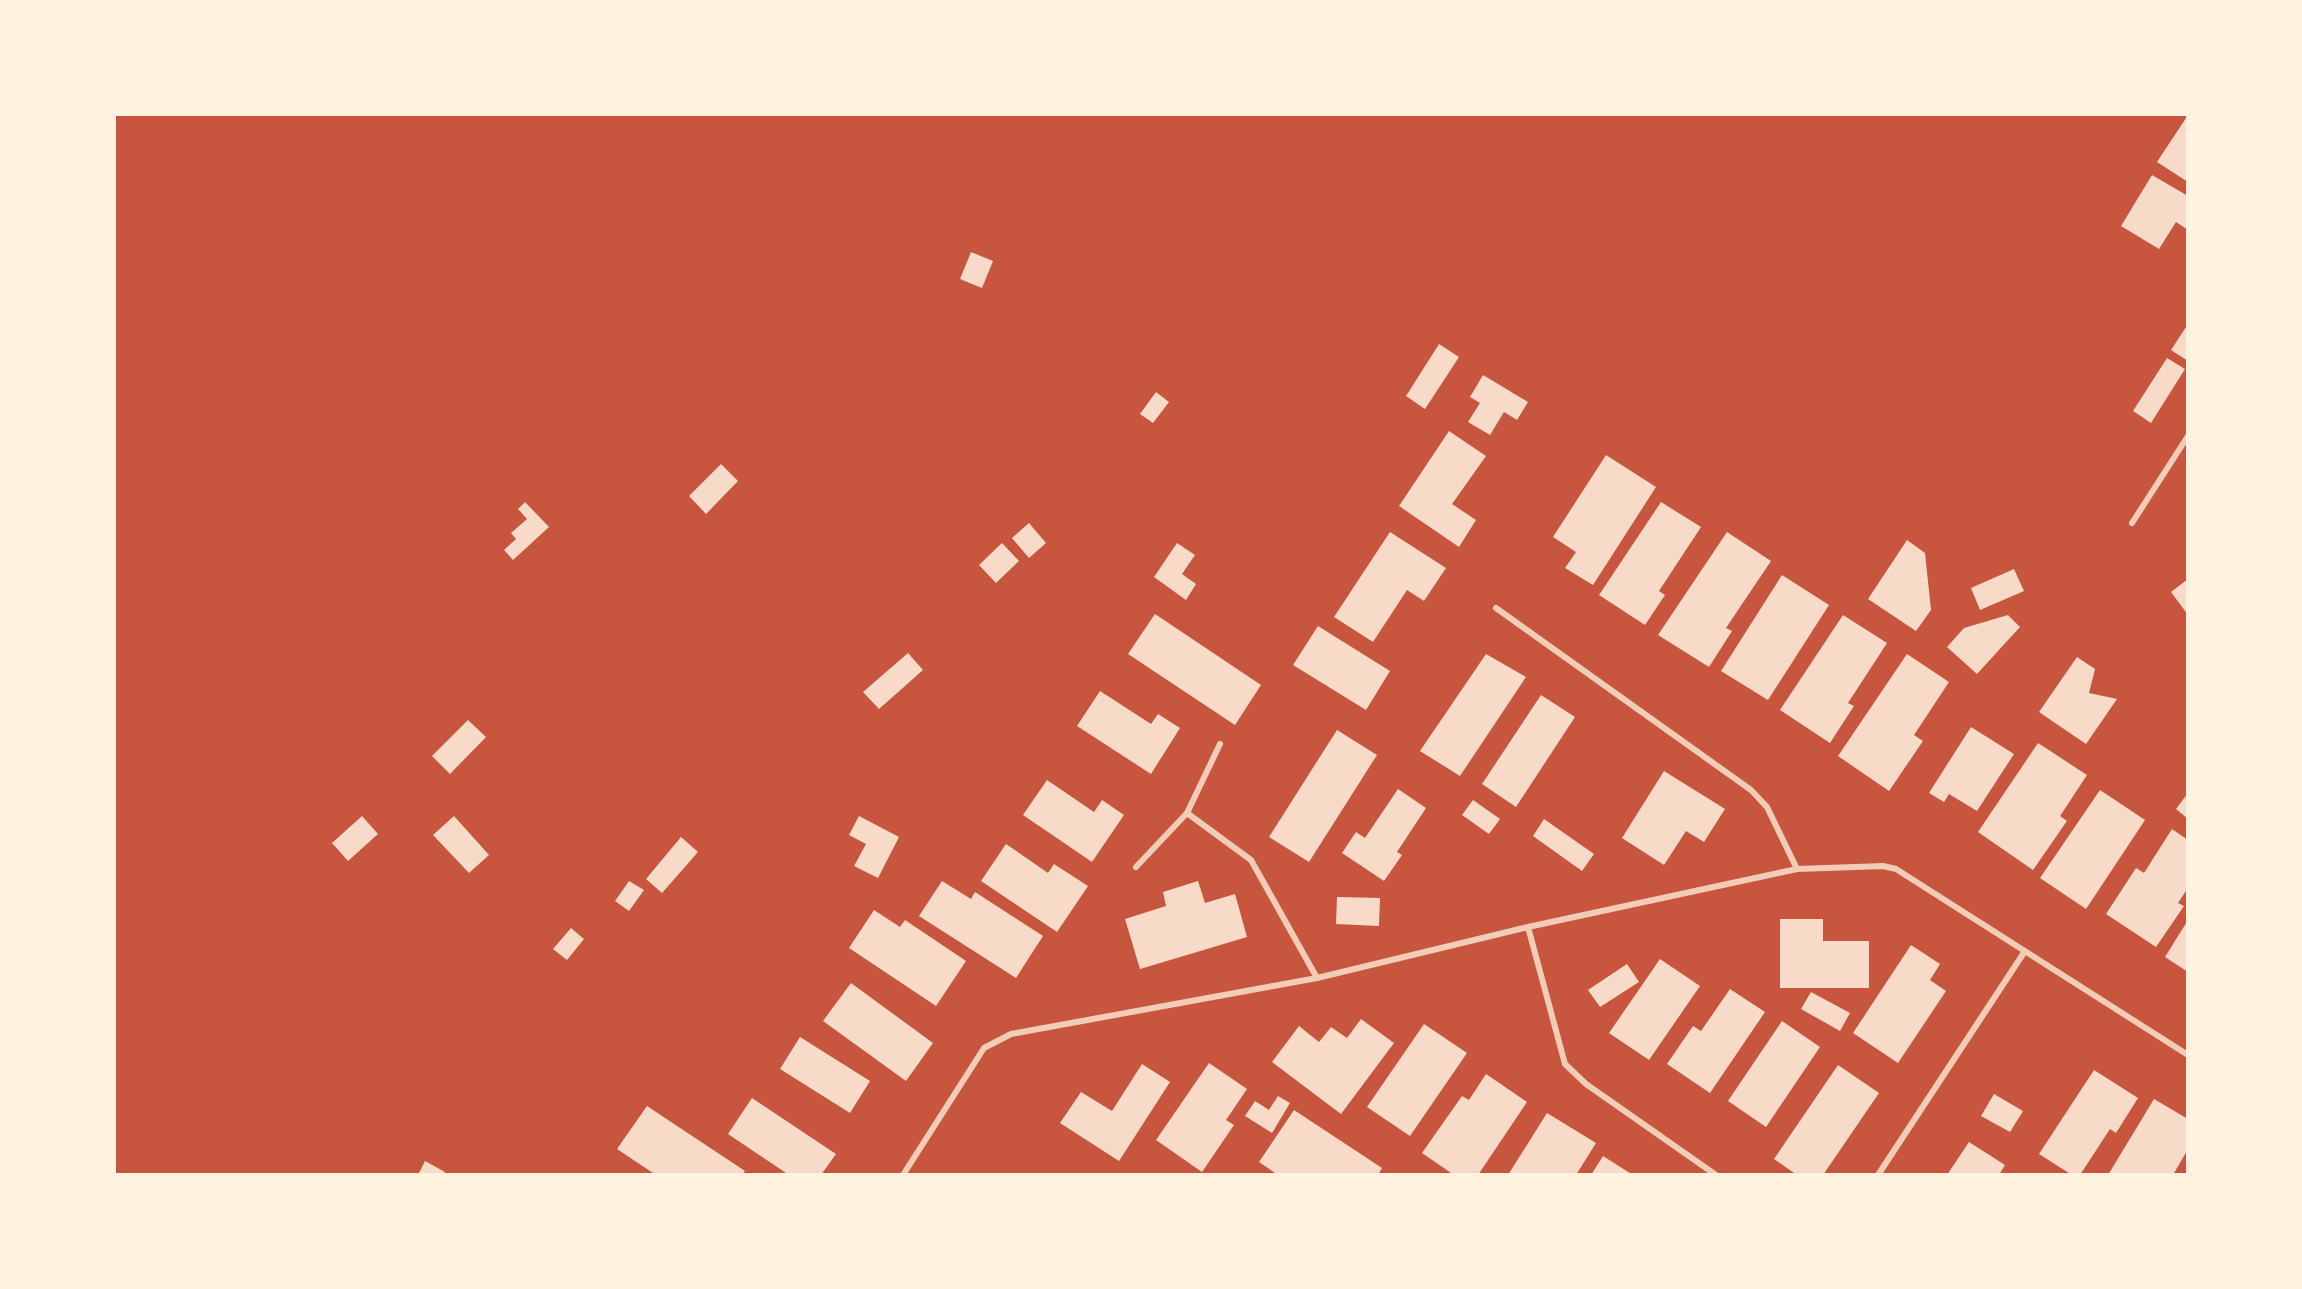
<!DOCTYPE html>
<style>
body{margin:0}
#map{position:relative;width:2302px;height:1289px;overflow:hidden;background:#c8553d;font-family:Lato,sans-serif}
canvas{display:block}
.frame{position:absolute;inset:0;border:116px solid #fff3e0;pointer-events:none}
</style>
<div id="map">
<canvas width="2302" height="1289"></canvas>
<div class="frame"></div>
</div>
<script>
const c = document.querySelector('canvas').getContext('2d');
c.lineJoin = 'round';
function fillPath(path, color) { c.fillStyle = color; c.fill(path, 'evenodd'); }
function trace(path, color, width, dash) { c.strokeStyle = color; c.lineWidth = width; c.lineCap = dash ? 'butt' : 'round'; c.setLineDash(dash || []); c.stroke(path); }
fillPath(new Path2D(`
 M2188 115V182L2157 162Z
 M2152 175 2188 196V230L2176 222 2159 249 2121 226Z
 M971 252 993 261 982 288 960 279Z
 M2188 324V361L2171 350Z
 M1439 344 1459 357 1425 409 1406 396Z
 M2167 358 2185 369 2151 423 2133 411Z
 M1483 375 1528 402 1517 420 1504 412 1490 435 1468 422 1480 403 1470 397Z
 M1156 392 1169 402 1153 423 1140 414Z
 M1449 431 1486 456 1452 504 1476 520 1459 547 1399 506Z
 M1606 455 1656 487 1593 585 1565 568 1576 552 1553 537Z
 M721 464 738 481 706 514 689 496Z
 M525 502 549 527 513 560 504 550 516 539 511 533 527 519 518 509Z
 M1661 502 1701 527 1659 591 1665 595 1645 625 1599 595Z
 M1029 523 1046 543 1029 558 1012 538Z
 M1390 532 1446 568 1424 601 1407 590 1373 642 1334 617Z
 M1727 532 1771 561 1726 628 1732 631 1709 667 1658 635Z
 M1907 540 1925 553 1931 610 1916 631 1868 599Z
 M1002 543 1019 561 996 583 979 565Z
 M1177 543 1195 555 1182 574 1196 584 1186 600 1154 577Z
 M2014 569 2024 591 1980 610 1971 588Z
 M1782 575 1829 605 1768 700 1721 671Z
 M2188 579V615L2171 592Z
 M1155 614 1261 685 1235 725 1128 654Z
 M1843 615 1887 643 1848 703 1854 706 1830 743 1780 710Z
 M2008 615 2020 627 1977 674 1947 647 1964 628Z
 M1318 626 1390 671 1366 710 1293 665Z
 M908 653 923 670 879 709 863 692Z
 M1486 654 1526 677 1460 776 1420 751Z
 M1907 654 1949 682 1914 735 1923 741 1889 791 1838 756Z
 M2077 657 2095 669 2089 693 2117 699 2086 744 2039 712Z
 M1100 691 1151 724 1158 714 1180 728 1151 774 1077 726Z
 M1541 695 1575 717 1516 807 1482 784Z
 M468 720 486 737 450 774 432 756Z
 M1971 727 2014 754 1977 811 1949 794 1944 802 1929 793Z
 M1337 730 1377 755 1309 862 1269 837Z
 M2038 743 2087 775 2060 816 2067 821 2033 870 1978 832Z
 M1664 771 1725 809 1704 842 1686 831 1664 865 1622 838Z
 M1047 780 1094 812 1102 800 1124 815 1092 862 1023 815Z
 M1398 789 1426 808 1397 852 1402 855 1384 881 1342 853 1356 832 1365 838Z
 M2100 790 2145 820 2086 909 2040 878Z
 M2188 793V819L2176 809Z
 M1473 800 1500 819 1489 834 1462 815Z
 M362 816 378 834 348 861 332 843Z
 M454 816 489 855 469 873 433 835Z
 M859 816 899 837 878 878 854 866 866 844 849 835Z
 M1544 819 1594 854 1582 871 1533 836Z
 M2172 829 2188 840V888L2178 903 2184 906 2156 947 2106 914 2136 868 2144 873Z
 M681 837 698 852 662 893 646 879Z
 M1006 844 1048 873 1054 864 1088 886 1057 932 981 881Z
 M629 881 644 890 629 911 615 901Z
 M942 881 971 899 975 892 1043 936 1016 978 919 916Z
 M1198 881 1205 903 1235 894 1247 937 1140 969 1125 919 1166 906 1163 892Z
 M1337 897 1380 898 1379 926 1336 924Z
 M874 910 900 927 905 920 966 961 936 1006 849 948Z
 M1780 919H1823V941H1869V988H1780Z
 M2188 920V972L2165 957Z
 M571 928 584 939 567 960 553 949Z
 M1911 945 1940 964 1930 980 1946 991 1898 1063 1853 1033Z
 M1660 959 1700 986 1649 1060 1609 1033Z
 M1627 964 1639 982 1600 1007 1588 990Z
 M851 983 933 1043 906 1081 823 1021Z
 M1730 989 1765 1012 1710 1093 1667 1064 1693 1026 1701 1031Z
 M1811 992 1850 1013 1840 1031 1801 1009Z
 M1361 1019 1394 1043 1341 1114 1272 1062 1299 1026 1319 1042 1331 1027 1347 1038Z
 M1782 1021 1820 1047 1766 1127 1728 1101Z
 M1424 1024 1467 1053 1410 1136 1367 1107Z
 M800 1037 870 1081 850 1113 780 1069Z
 M1209 1063 1247 1089 1226 1120 1234 1125 1202 1172 1156 1140Z
 M1142 1064 1170 1082 1119 1161 1060 1123 1081 1092 1112 1111Z
 M1838 1065 1879 1093 1823 1175H1797L1774 1159Z
 M2094 1070 2138 1098 2116 1133 2110 1129 2080 1175H2072L2039 1154Z
 M1486 1074 1527 1102 1478 1175H1454L1422 1153 1462 1096 1469 1100Z
 M1994 1094 2023 1111 2010 1132 1981 1116Z
 M1278 1096 1290 1103 1272 1133 1245 1116 1255 1101 1269 1110Z
 M752 1098 836 1154 821 1175H789L728 1134Z
 M2154 1099 2188 1119V1149L2173 1175H2108Z
 M647 1106 745 1171 742 1175H656L617 1149Z
 M1294 1110 1382 1168 1378 1175H1278L1259 1162Z
 M1547 1113 1596 1143 1576 1175H1508Z
 M1969 1142 2005 1165 1999 1175H1947Z
 M1603 1156 1633 1175H1591Z
 M425 1161 445 1172 443 1175H418Z`), '#f7dbc8');
trace(new Path2D(`
 M2132 523 2188 436
 M1496 608 1751 790 1767 807 1797 869
 M1187 813 1251 860 1317 978
 M1136 867 1187 813 1220 744
 M1528 927 1565 1064 1586 1084 1716 1175
 M903 1175 984 1048 1011 1034 1317 978 1528 927 1797 869 1883 866 1896 869 2188 1055
 M1878 1175 2025 951`), '#f1ccb7', 6);
</script>
